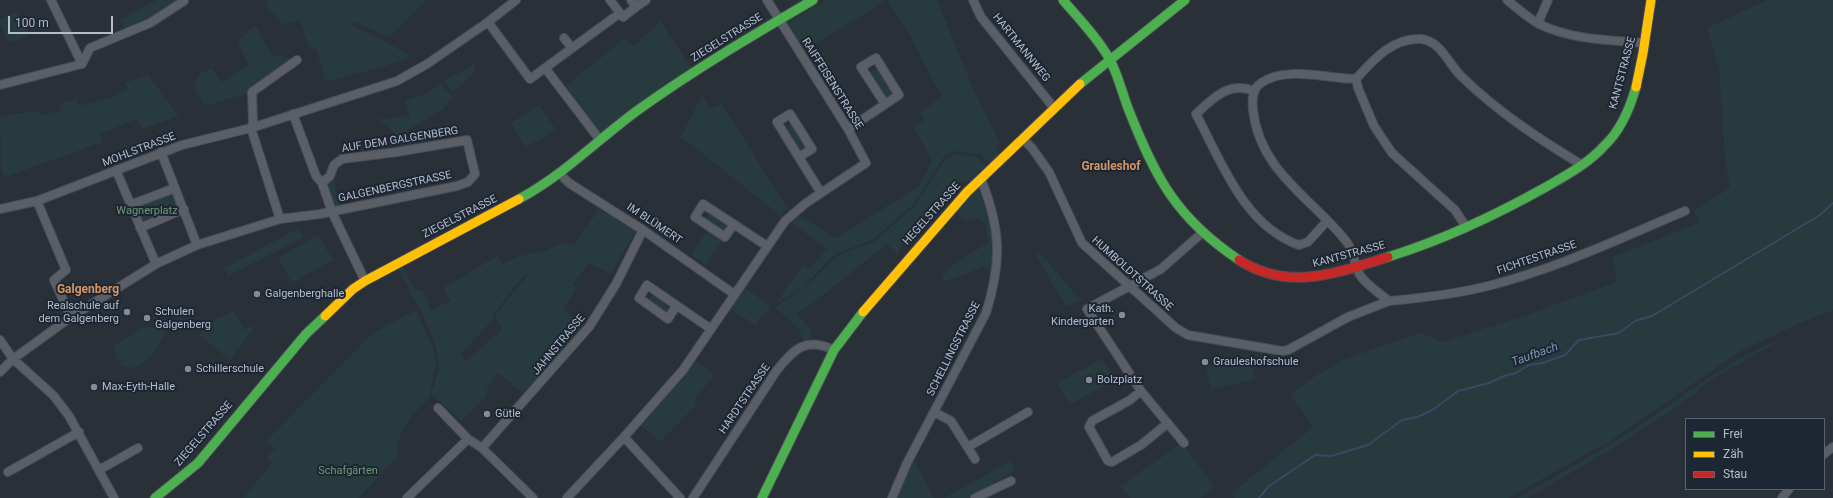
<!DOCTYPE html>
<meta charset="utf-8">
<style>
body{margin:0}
#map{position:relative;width:1833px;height:498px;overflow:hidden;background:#2a3038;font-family:Roboto,sans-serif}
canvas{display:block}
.legend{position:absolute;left:1685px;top:418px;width:140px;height:72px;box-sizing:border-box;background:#1d2633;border:1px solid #59626f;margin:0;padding:5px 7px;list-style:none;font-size:12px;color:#b4bcc9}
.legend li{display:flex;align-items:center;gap:8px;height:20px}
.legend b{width:20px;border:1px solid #59626f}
.scale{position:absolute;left:8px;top:16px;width:105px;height:18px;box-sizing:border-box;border:2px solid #b4bcc9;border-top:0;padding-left:5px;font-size:12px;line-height:14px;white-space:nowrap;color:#b4bcc9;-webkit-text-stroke:3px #1d2633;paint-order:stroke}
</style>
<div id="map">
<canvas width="1833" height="498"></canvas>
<ul class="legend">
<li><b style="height:5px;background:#4caf50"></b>Frei</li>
<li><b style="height:5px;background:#ffc107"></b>Zäh</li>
<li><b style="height:5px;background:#c62828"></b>Stau</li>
</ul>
<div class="scale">100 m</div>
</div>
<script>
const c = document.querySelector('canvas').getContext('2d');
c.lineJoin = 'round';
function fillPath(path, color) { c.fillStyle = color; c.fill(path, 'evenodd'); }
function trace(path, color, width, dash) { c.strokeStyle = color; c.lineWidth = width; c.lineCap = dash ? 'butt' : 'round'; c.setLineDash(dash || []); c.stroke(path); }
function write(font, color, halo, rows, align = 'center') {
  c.font = font + ' Roboto,sans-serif'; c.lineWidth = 4; c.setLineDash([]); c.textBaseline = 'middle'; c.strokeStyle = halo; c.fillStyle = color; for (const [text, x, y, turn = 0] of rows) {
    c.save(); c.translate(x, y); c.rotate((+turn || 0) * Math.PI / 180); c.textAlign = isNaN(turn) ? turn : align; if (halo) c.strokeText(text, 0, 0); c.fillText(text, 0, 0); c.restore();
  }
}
fillPath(new Path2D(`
 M156 0H181L152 19 126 30 119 20Z
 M269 0H371L367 5 372 0H425L390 37 354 22 351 25 385 41 411 57 385 66 326 82 316 49 309 46C305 39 303 26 299 21L283 24 266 6Z
 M825 0H937L975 93 1000 143 995 147 1000 156 992 164 979 154 956 151 945 155 914 204 873 240 842 251 830 259 804 287 790 296 776 303 803 265 809 269 827 248 790 222 798 215 836 238 919 186 932 160 913 127 924 120 920 113 942 96 926 68 912 39 887 0 805 50 787 24Z
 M1767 0H1833V310L1802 322 1742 350 1610 441 1508 498H1235L1232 493 1313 427 1290 395 1309 380 1342 360 1420 333 1443 342 1529 314 1617 282 1612 257 1699 223 1694 210 1730 188 1725 158 1719 70 1707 28Z
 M16 12 19 16H21L30 35 9 43 0 24V19Z
 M660 21 692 69 649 97 599 134 566 86 625 38 633 47Z
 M255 25 272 55 289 57 291 63 252 92 205 106 194 87 199 74 212 68 222 82 248 65 238 41Z
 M473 65 476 69 453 92 444 81Z
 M879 67 894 93 886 99 869 73Z
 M148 75 179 116 142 129 136 119 100 134 102 142 6 177 1 171 0 117 34 111 43 115 61 110 60 103 77 100 79 106 112 97 128 89 125 83Z
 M440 83 453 97 443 109 408 130 413 147 401 149 397 136 379 119 410 116 405 101 427 93Z
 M702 96 711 108 722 104 787 208 781 216 692 145 680 138Z
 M539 105 556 130 525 148 511 123Z
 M793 123 809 148 800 153 784 129Z
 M957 154 977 157 986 165 969 181 958 182 955 193 922 231 909 229 897 255 887 244 817 300 796 314 811 330 812 342 804 343 799 328 775 307 804 288 832 261 843 253 874 242 915 205 946 158Z
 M331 177 334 180 340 208 333 210 324 184Z
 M979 186C991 214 995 241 992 272L984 267 943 282 942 276 953 265 989 242 985 222 979 219 963 220 955 209Z
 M174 189 182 208 140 227 132 205Z
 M599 209 636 231 611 274 589 263 573 284 577 287 563 310 589 327 528 397 498 373 487 389 486 397 461 421 431 394C434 385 439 374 439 364 438 338 411 293 398 270L403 267 414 289 422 291 427 298 431 311 451 300 443 288 497 256 503 264 519 256 545 251 562 243 574 245ZM530 272 495 315 502 330 466 361 461 353 493 320V315L521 279Z
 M711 210 732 224 725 235 704 221Z
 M299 228 304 237 228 276 224 268Z
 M709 228 724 238 706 264 691 255Z
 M318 235 333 260 292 283 278 258Z
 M1039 252 1081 300 1066 307 1036 255Z
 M742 286 771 306 755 325 727 307Z
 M654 292 674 306 667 317 647 302Z
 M416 310 433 348 436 362 429 398 411 416 399 438 396 458 359 498H243L272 463 266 458 275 449 266 441 373 333Z
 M234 311 245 330 258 322 230 360 198 334 218 318Z
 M161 326 165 332C160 348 149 360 135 368L122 366 116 357 114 346 141 328Z
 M1783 338 1710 381 1679 406 1615 447 1528 498H1517C1559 474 1601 451 1640 425 1687 394 1731 358 1783 338Z
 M1250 355 1256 379 1211 390 1205 366Z
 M693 358 714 375 695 399 696 405 660 442 639 424Z
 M1102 359 1115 380 1070 405 1057 383Z
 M1182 443 1212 484V490L1201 498H1130L1120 486Z
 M911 455 934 498H892Z
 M1010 461 1016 470 995 482 997 487 975 498H944Z`), '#273a3e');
trace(new Path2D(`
 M1259 498 1269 486 1315 455 1331 456 1368 445 1402 420 1418 417 1434 409 1458 391 1489 383 1504 376 1516 373 1529 365 1543 363 1565 355 1579 340 1619 333 1635 321 1652 316 1820 215 1833 203`), '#384963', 2);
const street = new Path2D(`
 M51 0 82 64
 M610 0 623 17 636 7 631 0
 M973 0 981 17 1054 108
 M1507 0C1517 8 1528 18 1539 24 1572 40 1609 40 1645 43
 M636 7 646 0
 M488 22 530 79 545 68 600 140
 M1538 23 1548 0
 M564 38 572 48
 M545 68 620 13
 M1356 79C1327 79 1287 65 1261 83 1252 89 1252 100 1253 110 1260 172 1311 197 1346 241 1354 251 1354 264 1360 275 1364 282 1381 295 1389 301 1422 298 1456 294 1488 286 1556 269 1621 238 1685 211
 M1356 79C1373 60 1393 37 1421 39 1441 41 1449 65 1462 77 1498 112 1539 139 1582 165
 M1356 79 1358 88 1374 126 1392 153 1455 210 1466 227
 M0 85 82 64 90 48 150 23 184 1
 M1254 91C1229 81 1213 98 1196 114 1221 161 1244 226 1299 245L1308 242 1327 221
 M293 114 316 176 322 183 332 212 365 281
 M848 129 899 95 876 58 861 67 885 104
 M1023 139 1032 148 1049 172 1082 243 1176 328 1188 335 1282 351 1288 350 1348 317 1389 301
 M161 152 197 245
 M799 157 812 149 790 114 777 122 821 193
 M116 170 156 264
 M561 175 569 183 643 230 734 294
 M37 201 66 270 54 280 71 317
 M130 205 175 188
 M0 209 37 201 182 145 251 128 397 81 427 64 488 22 516 0
 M280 219 251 128 253 122 252 92 297 60
 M734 224 725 237 695 217 703 204 767 246
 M140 228 184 209
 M676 306 668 319 639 298 647 285 711 329
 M0 340 13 359 53 395 69 416 114 498
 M0 372 13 359 71 317 156 264 197 245 280 219 320 214 457 186 468 182 475 174 467 140 397 152 342 159 334 165 330 176 322 183
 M1141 391 1130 400 1092 421 1089 427 1108 461 1112 462 1141 445 1168 423
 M438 408 468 439
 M934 412 951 421 975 459
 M624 437 680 498
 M1184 443 1141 391 1087 309 1161 269 1202 233
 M968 447 1028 412
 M482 448 589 327 616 284 643 230
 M1824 454 1833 447
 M99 470 138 448
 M8 472 79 432
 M407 498 468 439 482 448 533 498
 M567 498 624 437 683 370 785 221 806 203 866 163 848 129 767 0
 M693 498 777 370C795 348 806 337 834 350
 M892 498 907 463 986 313C1002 262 1001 229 981 179
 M975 498 1011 481
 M1782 498 1789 489`);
const fast = new Path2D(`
 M1063 0C1079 19 1098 38 1110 60 1118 75 1122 92 1128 108 1155 177 1176 218 1239 260
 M1080 84 1185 0
 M519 199C565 174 597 140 638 110 694 70 753 35 813 0
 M1388 257C1443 240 1496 215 1546 187 1567 175 1589 163 1605 145 1621 130 1630 108 1636 87
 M155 498 198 463 306 334 325 316
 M762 498 834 350 863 312`);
const slow = new Path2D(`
 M1636 87 1643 53 1651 0
 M863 312 967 192 1080 84
 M325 316 353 289 365 281 519 199`);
const jam = new Path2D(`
 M1239 260C1289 292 1336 273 1388 257`);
trace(street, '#484c53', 10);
trace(fast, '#484c53', 11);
trace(slow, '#484c53', 11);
trace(jam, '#484c53', 11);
trace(street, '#5a5e66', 8);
trace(fast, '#4caf50', 9);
trace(slow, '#ffc107', 9);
trace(jam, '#c62828', 9);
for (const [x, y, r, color] of [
 [257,294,4,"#848b96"],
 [127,312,4,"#848b96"],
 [1122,315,4,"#848b96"],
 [147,318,4,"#848b96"],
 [1205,362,4,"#848b96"],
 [188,369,4,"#848b96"],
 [1089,380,4,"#848b96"],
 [94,387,4,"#848b96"],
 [487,414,4,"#848b96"]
]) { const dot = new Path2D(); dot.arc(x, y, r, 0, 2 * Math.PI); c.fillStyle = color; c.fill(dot); trace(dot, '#1d2633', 1.5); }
write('11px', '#b4bcc9', '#1d2633', [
 ["ZIEGELSTRASSE",727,38,-32],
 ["HARTMANNWEG",1021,48,51],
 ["KANTSTRASSE",1623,73,-75],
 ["RAIFFEISENSTRASSE",832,84,58],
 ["AUF DEM GALGENBERG",400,140,-9],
 ["MOHLSTRASSE",139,150,-21],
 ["GALGENBERGSTRASSE",395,187,-12],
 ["HEGELSTRASSE",932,214,-48],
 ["ZIEGELSTRASSE",460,217,-27],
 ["IM BLÜMERT",654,224,34],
 ["KANTSTRASSE",1349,255,-15],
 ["FICHTESTRASSE",1537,258,-19],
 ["HUMBOLDTSTRASSE",1132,274,42],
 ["JAHNSTRASSE",559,345,-50],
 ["SCHELLINGSTRASSE",954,349,-63],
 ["HARDTSTRASSE",745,399,-56],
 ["ZIEGELSTRASSE",204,434,-49]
]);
write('11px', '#6b9a76', '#1d2633', [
 ["Wagnerplatz",147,211],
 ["Schafgärten",348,471]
]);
write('11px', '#b4bcc9', '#1d2633', [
 ["Galgenberghalle",265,294],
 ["Realschule auf",119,306,"right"],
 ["dem Galgenberg",119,319,"right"],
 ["Kath.",1114,309,"right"],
 ["Kindergarten",1114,322,"right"],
 ["Schulen",155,312],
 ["Galgenberg",155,325],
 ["Grauleshofschule",1213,362],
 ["Schillerschule",196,369],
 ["Bolzplatz",1097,380],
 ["Max-Eyth-Halle",102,387],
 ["Gütle",495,414]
], 'left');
write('bold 12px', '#d59563', '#1d2633', [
 ["Grauleshof",1111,167],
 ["Galgenberg",88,290]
]);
write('italic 12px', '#7c92b1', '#1d2633', [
 ["Taufbach",1535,355,-20]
]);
</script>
